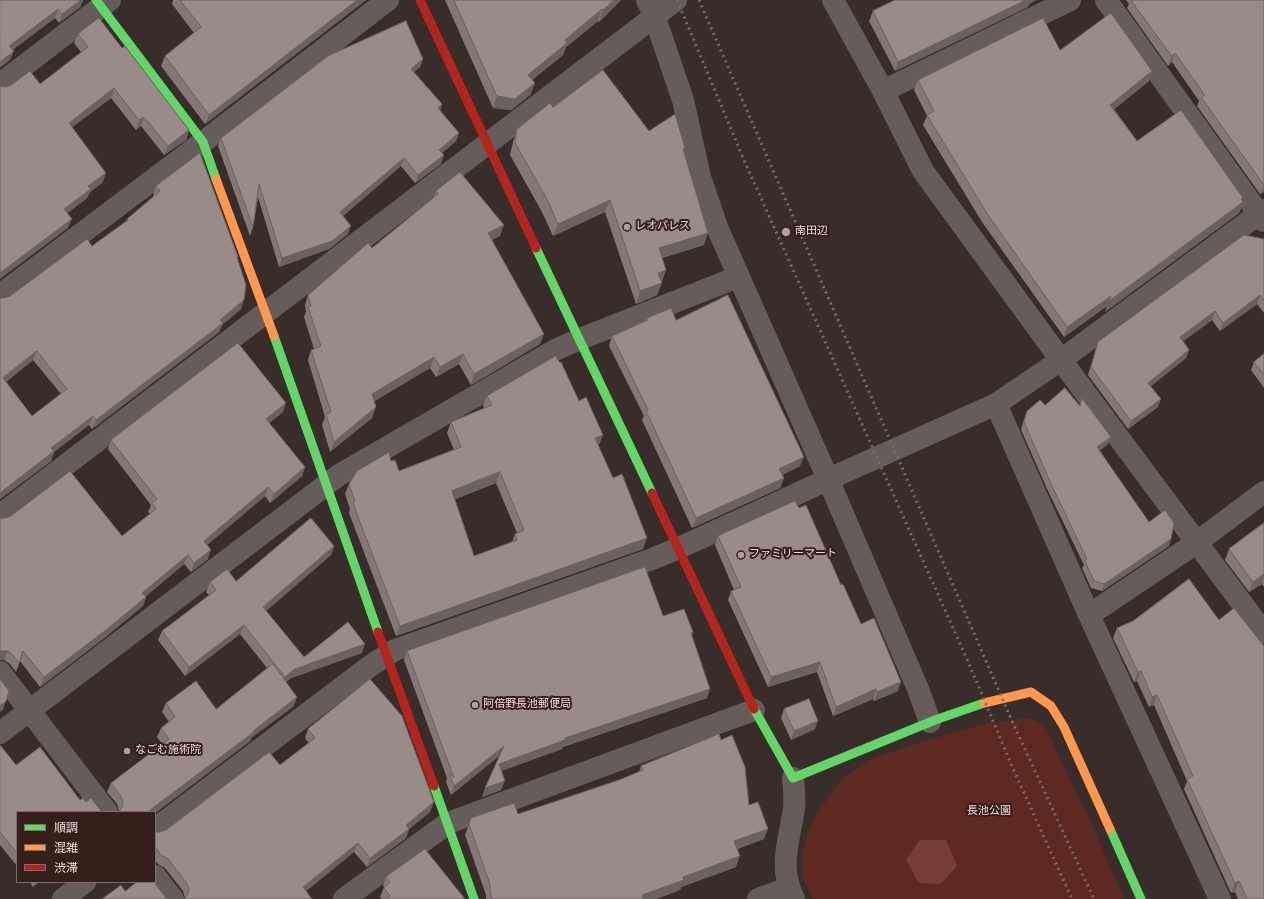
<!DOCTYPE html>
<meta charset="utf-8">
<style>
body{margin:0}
#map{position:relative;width:1264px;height:899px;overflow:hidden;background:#392d2a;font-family:"Source Sans 3","Noto Sans JP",sans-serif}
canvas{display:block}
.legend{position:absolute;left:16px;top:811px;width:140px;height:72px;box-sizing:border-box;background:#351f1b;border:1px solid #7f6b68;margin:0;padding:5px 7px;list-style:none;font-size:12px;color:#eededb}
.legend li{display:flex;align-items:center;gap:8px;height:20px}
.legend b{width:20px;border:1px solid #7f6b68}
</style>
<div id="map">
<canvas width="1264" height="899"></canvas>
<ul class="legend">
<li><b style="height:5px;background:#63d668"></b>順調</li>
<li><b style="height:5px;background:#ff974d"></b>混雑</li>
<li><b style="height:5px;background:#b3261e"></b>渋滞</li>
</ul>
</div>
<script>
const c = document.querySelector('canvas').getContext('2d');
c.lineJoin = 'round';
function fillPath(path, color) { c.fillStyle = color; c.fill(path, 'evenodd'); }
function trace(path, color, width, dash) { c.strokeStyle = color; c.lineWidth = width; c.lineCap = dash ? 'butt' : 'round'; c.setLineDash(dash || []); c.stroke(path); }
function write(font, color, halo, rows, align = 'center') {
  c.font = font + ' "Source Sans 3","Noto Sans JP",sans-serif'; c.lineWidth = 4; c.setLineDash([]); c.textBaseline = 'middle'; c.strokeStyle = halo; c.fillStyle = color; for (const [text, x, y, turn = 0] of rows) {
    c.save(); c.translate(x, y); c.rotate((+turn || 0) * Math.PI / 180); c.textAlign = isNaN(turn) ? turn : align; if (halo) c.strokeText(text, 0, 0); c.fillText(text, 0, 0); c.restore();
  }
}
fillPath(new Path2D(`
 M1029 718 1045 726 1092 825 1124 899H812L802 875 803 851 808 831 816 815 840 781 869 760 924 741 984 724Z`), '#5e2920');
fillPath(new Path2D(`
 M920 840H946L957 866 941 884 918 883 906 859Z`), '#763d34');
trace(new Path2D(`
 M647 0 654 15 683 100 700 177 717 227 828 479 918 689 930 722
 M833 0 883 91 923 171 1061 360 1264 633
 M1106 0 1264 221
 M0 84 110 0
 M883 91 1070 0
 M0 295 203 142 388 0
 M0 515 676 0
 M1089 615 1196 543 1264 492
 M0 672 107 812
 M0 733 339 475 557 349 580 339 738 277
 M793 778C794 788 795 799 794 809 789 841 778 867 794 899
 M155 829 370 666 395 650 652 559 679 548 840 474 996 404
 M155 876 173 899
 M63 899 85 882
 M344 899 448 823 754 710
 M758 899 788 888
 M1220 899 1089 615 996 404 1061 360 1264 210`), '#665c5a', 22);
trace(new Path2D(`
 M96 0 203 142 216 179
 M536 248 652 493
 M274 336 378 632
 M754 709 793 778 935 720 984 703
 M434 786 474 899
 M1110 829 1141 899`), '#63d668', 9);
trace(new Path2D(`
 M216 179 274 336
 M984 703 1031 692 1051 706 1064 727 1110 829`), '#ff974d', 9);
trace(new Path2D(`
 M420 0 536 248
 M652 493 754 709
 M378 632 434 786`), '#b3261e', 9);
trace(new Path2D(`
 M677 0 744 160 970 666 1011 764 1072 899
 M699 0 1012 721 1094 899`), '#756c6a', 3, [2, 4]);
fillPath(new Path2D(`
 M0 0H83L80 7 59 23 55 18 12 50 10 60Z
 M173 0H366L205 124 161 66 165 56 194 33 172 4Z
 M445 0H621L599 22 598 21 566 47 563 55 532 80 535 83 530 95 511 110 493 108Z
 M895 0H1036L1029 4 1028 7 895 71 869 21 873 11Z
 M1126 0H1264V192L1260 194 1197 106 1199 101 1172 62 1168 66 1127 8 1129 4Z
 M78 34 122 48 189 130 186 140 164 155 141 126 136 130 111 98 72 127 103 182 90 192 87 198 67 213 68 228 5 87 40 84 81 52 74 43Z
 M1060 50 1152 71 1149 81 1114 109 1137 141 1242 201 1243 202 1239 213 1105 312 1107 306 1064 337 982 222 923 125 927 116 914 90 918 80Z
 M423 59 420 67 414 72 442 104 440 111 459 133 456 141 442 153 441 164 415 183 401 166 343 216 348 234 329 249 279 267 258 197 253 227 250 236 218 146 221 138Z
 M553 107 649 131 684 151 704 245 662 258 666 270 657 295 636 304 605 212 553 236 542 212 510 155 513 142 517 129Z
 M156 186 237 259 241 309 222 325 219 332 92 429 89 425 54 452 51 461 0 499V298H4L10 296 92 246 126 221 127 219 154 197 153 196ZM33 360 61 394 32 416 6 382Z
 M436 191 500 236 492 240 540 344 471 385 459 364 436 377 430 368 374 401 372 418 330 452 322 425 325 417 308 360 311 350 314 349 304 317 306 312 305 305 308 295 372 248 433 199Z
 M1264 239V313L1257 304 1220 331 1212 320 1183 341 1189 350 1186 358 1151 386 1158 407 1128 429 1088 375 1095 351 1098 342Z
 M647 318 676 320 800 466 782 475 784 478 780 488 692 528 642 420 644 416 609 346 612 336 646 320Z
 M1264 354V388L1251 370 1254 362Z
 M487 396 599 445 598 446 643 549 396 636 349 513 350 509 345 494 349 484 391 461 399 471 454 450 447 433 451 422 484 408 483 406ZM496 483 517 533 515 534 512 542 474 556 455 499Z
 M1082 398 1108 444 1099 451 1149 522 1169 546 1102 591 1091 588 1082 568 1084 565 1049 493 1021 430 1024 419 1027 411 1045 405 1079 406Z
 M283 412 269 423 305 467 302 476 270 503 265 496 207 545 208 559 191 572 184 564 145 597H146L143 606 103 639 40 687 20 661 16 672 10 664 4 660 0 518 122 536 150 514 148 512 151 505 108 449 111 440Z
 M1264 523V587L1262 584 1249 592 1225 560 1229 549Z
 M718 536 841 585 861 624 898 691 874 701 873 699 833 716 817 672 768 687 728 600 731 591 734 590 715 545Z
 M334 546 331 555 266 611 304 657 362 653 291 678 286 682 294 706 251 738 250 741 155 813V812L119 811 117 804 107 792 111 783 162 744 157 737 161 728 169 722 162 712 166 703 216 709 267 668 240 634 185 676 158 640 162 631 209 595 206 592 210 582 236 581Z
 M663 616 693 632 692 636 707 698 563 747 562 749 501 771V790L482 797 499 756 451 795 446 782 447 778 404 660 407 651Z
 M1133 621 1264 899H1238L1235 892 1231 893 1184 789 1187 781 1154 705 1149 707 1137 681 1134 682 1113 638 1117 628Z
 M784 709 815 729 791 740 781 718Z
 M308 729 430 812 409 829 406 838 367 867 354 852 306 891 185 898 183 891 165 868 158 864 155 860V832H159L166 830 280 765 309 743 305 738Z
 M0 745 16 765 80 800 86 802 101 811 17 812V866L0 845Z
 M641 766 749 805 764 839 737 849 736 867 681 887 680 890 656 899H486V895L465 835 469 824 518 814 619 780 639 772Z
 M386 877 465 899H382L380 897 384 887 383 886Z
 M30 882H39L33 887Z`), '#847875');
fillPath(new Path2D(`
 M81 0H83L80 7 59 23 62 14Z
 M357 0H366L205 124 209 115Z
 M614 0H621L599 22 603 10Z
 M1026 0H1036L1029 4 1028 7 895 71 898 62Z
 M58 9 55 18 6 55 9 46Z
 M602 9 598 21 566 47 563 55 523 86 528 75 565 40Z
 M14 51 10 60 0 68V62Z
 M1175 53 1172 62 1168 66 1172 56Z
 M423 59 420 67 408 77 411 69Z
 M1152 71 1149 81 1107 115 1110 105Z
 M535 83 530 95 511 110 493 108 497 96Z
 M114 88 111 98 66 132 69 123Z
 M442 104 439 113 438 108Z
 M144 117 141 126 136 130 139 120Z
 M189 130 186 140 164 155 168 146Z
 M459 133 456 141 436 158 439 150Z
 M444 155 441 164 415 183 418 175Z
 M404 158 401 166 338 220 340 212Z
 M106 173 103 182 90 192 87 198 61 218 64 209 88 186Z
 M1264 185V192L1260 194Z
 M1243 198 1241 204 1243 202 1239 213 1105 312 1109 301Z
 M610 200 605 212 553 236 558 224Z
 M72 219 68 228 0 279V273Z
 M504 225 500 236 484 243 488 233Z
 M351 226 348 234 329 249 279 267 282 258Z
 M708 233 704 245 654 260 659 248Z
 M666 270 661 282 658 273Z
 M662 283 657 295 636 304 640 291Z
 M1260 295 1257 304 1220 331 1223 323Z
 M1111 296 1107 306 1064 337 1067 327Z
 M244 300 241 309 222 325 219 332 92 429 96 420Z
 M1215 311 1212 320 1177 346 1180 337Z
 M544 334 540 344 471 385 474 374Z
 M1189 350 1186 358 1145 391 1148 383Z
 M37 351 33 360 0 387 3 378Z
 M463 354 459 364 436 377 440 367Z
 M434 357 430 368 368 405 372 394Z
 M1161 399 1158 407 1128 429 1131 421Z
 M286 403 283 412 263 428 266 419Z
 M376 407 372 418 330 452 334 442Z
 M93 416 89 425 54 452 51 461 0 499V493L51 448Z
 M603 435 599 445 591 449 595 438Z
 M1111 437 1108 444 1094 455 1097 447Z
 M804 457 800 466 776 478 779 469Z
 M305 467 302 476 270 503 274 494Z
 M500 472 496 483 448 502 452 491Z
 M784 478 780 488 692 528 696 518Z
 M268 487 265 496 201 550 204 541Z
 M647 538 643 549 396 636 400 626Z
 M1171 539 1169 546 1102 591 1104 584Z
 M334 546 331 555 260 616 263 607Z
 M211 550 208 559 191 572 194 563Z
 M188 555 184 564 139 602 142 593Z
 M1264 574V577L1262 584 1249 592 1253 582Z
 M146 597 143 606 103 639 40 687 44 677Z
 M244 625 240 634 185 676 189 667Z
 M365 644 362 653 291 678 281 686 285 677 295 669Z
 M0 651H8L4 660H0Z
 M820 662 817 672 768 687 771 677Z
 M1141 671 1137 681 1134 682 1138 672Z
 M901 682 898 691 874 701 877 692Z
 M710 689 707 698 563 747 562 749 495 773 499 764 565 738Z
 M876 689 873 699 833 716 836 707Z
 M1157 695 1154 705 1149 707 1152 697Z
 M297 697 294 706 251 738 250 741 155 813V812H149L150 810Z
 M6 701 3 710 0 712V706Z
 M818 721 815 729 791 740 794 731Z
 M504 746 500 755 451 795 454 786Z
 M505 781 501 790 482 797 485 788Z
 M434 802 430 812 403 834 406 825Z
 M409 829 406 838 367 867 370 858Z
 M768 829 764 839 730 852 734 841Z
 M358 843 354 852 299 896 303 887Z
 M740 856 736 867 681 887 680 890 656 899H640L642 895 683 877Z
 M1239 881 1235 892 1231 893 1235 883Z
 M35 882H39L33 887Z`), '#6b615f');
const building = new Path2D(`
 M0 0H81L62 14 58 9 9 46 14 51 0 62Z
 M180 0H357L209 115 165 56 201 27Z
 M454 0H614L603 10 602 9 565 40 567 43 528 75 535 83 515 99 497 96Z
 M895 0H1026L898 62 873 11Z
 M1131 0H1264V185L1201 97 1205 95 1175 53 1172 56Z
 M1111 13 1152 71 1110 105 1137 141 1181 110 1243 198 1241 199 1243 202 1109 301 1111 296 1067 327 986 212 927 115 934 111 918 80 1043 18 1060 50Z
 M99 18 122 48 125 46 189 130 168 146 144 117 139 120 114 88 69 123 106 173 88 186 91 189 64 209 72 219 0 273V86L5 87 11 85 30 71 40 84 88 47 78 34Z
 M406 21 423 59 411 69 442 104 438 108 459 133 439 150 444 155 418 175 404 158 340 212 351 226 332 241 282 258 259 184 253 227 221 138 328 56Z
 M603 70 649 131 675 114 685 148 683 149 708 233 659 248 666 270 658 273 662 283 640 291 610 200 558 224 547 199 515 143 517 129 550 103 553 107Z
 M200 153 238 257H237L246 285 244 300 220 320 223 323 96 420 93 416 51 448 54 451 0 493V298H4L10 296 87 239 92 246 128 220 127 219 160 191 156 186ZM37 351 67 389 32 416 3 378Z
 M460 172 504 225 488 233 544 334 474 374 463 354 440 367 434 357 372 394 376 407 334 442 326 414 331 412 311 350 321 346 308 307 311 306 308 295 368 243 372 248 438 194 436 191Z
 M1244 235 1264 239V301L1260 295 1223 323 1215 311 1180 337 1189 350 1148 383 1161 399 1131 421 1091 367 1098 342Z
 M728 295 804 457 779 469 784 478 696 518 646 411 648 410 612 336 648 320 647 318 671 308 676 320Z
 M238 343 286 403 266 419 305 467 274 494 268 487 204 541 211 550 194 563 188 555 142 593 146 597 106 630 44 677 23 651 19 663 13 655 8 651H0V518H5L11 516 70 471 122 536 156 509 152 503 157 499 111 440Z
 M1264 354V375L1254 362Z
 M556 356 560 363 561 362 579 401 586 397 603 435 595 438 613 478 622 474 647 538 400 626 358 517 353 502 355 501 349 484 357 471 389 452 391 461 395 460 399 471 461 447 451 422 492 405 487 396ZM500 472 524 530 515 534 517 540 474 556 452 491Z
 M1065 388 1080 406 1082 398 1111 437 1097 447 1149 522 1165 510 1174 523 1171 539 1104 584 1094 581 1085 561 1087 559 1052 486 1024 422 1027 411 1040 400 1045 405Z
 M795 501 799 508 806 505 841 585 843 584 861 624 874 618 901 682 877 692 876 689 836 707 820 662 771 677 731 591 741 587 718 536Z
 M311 518 334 546 263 607 304 657 348 622 365 644 295 669 285 677 244 625 189 667 162 631 216 590 210 582 227 569 236 581Z
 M1264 523V574L1253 582 1229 549Z
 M645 567 663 616 684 609 693 632 691 633 710 689 565 738V740L499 764 505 781 485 788 504 746 454 786 449 773 454 778 407 651Z
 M1189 579 1219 620 1234 608 1264 646V899H1247L1239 881 1235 883 1187 779 1193 776 1157 695 1152 697 1141 671 1138 672 1117 628 1133 621Z
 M273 664 297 697 253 731 254 732 150 810 149 812H119L122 807 123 802 120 795 111 783 169 739 161 728 175 717 166 703 196 681 216 709Z
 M0 679 9 691 6 701 0 706Z
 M370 679 402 716 434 802 406 825 409 829 370 858 358 843 303 887 312 899H184L188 894 189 888 186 882 168 859 161 855 155 847V832H159L166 830 269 752 280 765 315 738 308 729Z
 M809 699 818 721 794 731 784 709Z
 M719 734 721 740 732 735 745 767 749 805 758 802 768 829 734 841 740 856 683 877 684 880 642 895 643 899H492L490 891V884L469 824 471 818 514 803 518 814 619 780 643 770 641 766Z
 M0 745 16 765 40 747 80 800 83 798 86 802 91 798 101 811 102 812H17V853L0 832Z
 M425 849 465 899H386L390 896 384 888 390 882 386 877Z
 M137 882H154L166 898 168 899H102L121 885 125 891Z`);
fillPath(building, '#998b88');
trace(building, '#6b615f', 1);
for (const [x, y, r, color] of [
 [627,227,4,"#afa09d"],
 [786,232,5,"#afa09d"],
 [741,555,4,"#afa09d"],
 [475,705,4,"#afa09d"],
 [127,751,4,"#afa09d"]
]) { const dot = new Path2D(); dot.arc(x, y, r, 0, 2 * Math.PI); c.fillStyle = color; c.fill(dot); trace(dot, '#351f1b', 1.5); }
write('11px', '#eededb', '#351f1b', [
 ["レオパレス",635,227],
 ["南田辺",795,232],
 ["ファミリーマート",749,555],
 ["阿倍野長池郵便局",483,705],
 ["なごむ施術院",135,751]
], 'left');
write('11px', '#f0dbd7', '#351f1b', [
 ["長池公園",989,812]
]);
</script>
